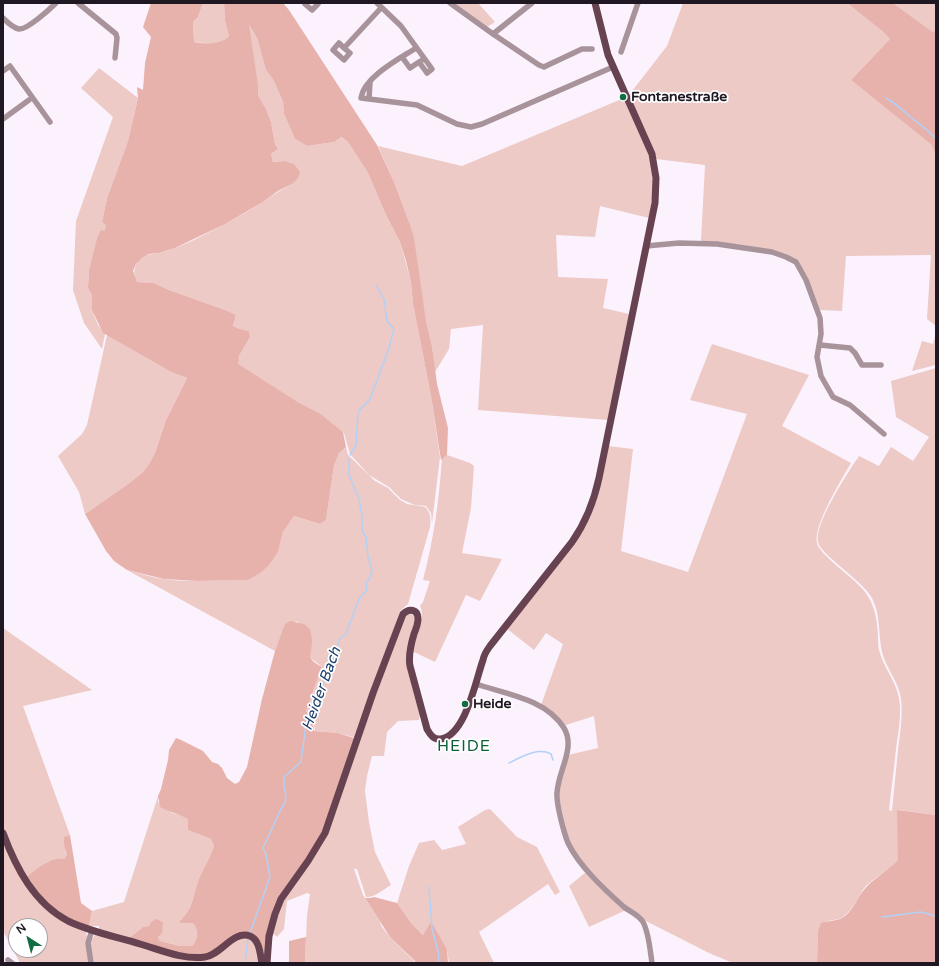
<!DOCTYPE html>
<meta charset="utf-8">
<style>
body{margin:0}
#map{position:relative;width:939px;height:966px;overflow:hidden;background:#fbf2fd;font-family:"Varela Round",sans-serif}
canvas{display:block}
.frame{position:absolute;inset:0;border:4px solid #1f1721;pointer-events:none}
.north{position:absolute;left:8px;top:918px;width:40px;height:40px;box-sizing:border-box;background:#fff;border:1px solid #a5a2a6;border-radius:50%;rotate:324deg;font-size:11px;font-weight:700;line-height:16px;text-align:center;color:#1f1721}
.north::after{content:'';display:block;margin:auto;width:14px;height:18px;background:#126e42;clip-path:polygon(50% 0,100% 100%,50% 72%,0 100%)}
</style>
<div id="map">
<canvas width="939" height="966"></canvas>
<div class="frame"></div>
<div class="north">N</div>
</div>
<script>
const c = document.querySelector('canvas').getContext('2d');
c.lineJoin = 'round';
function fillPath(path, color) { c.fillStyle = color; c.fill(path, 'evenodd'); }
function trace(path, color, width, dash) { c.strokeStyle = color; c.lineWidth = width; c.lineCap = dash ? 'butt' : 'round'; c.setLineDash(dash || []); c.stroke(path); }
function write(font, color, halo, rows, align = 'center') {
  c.font = font + ' "Varela Round",sans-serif'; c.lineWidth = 3.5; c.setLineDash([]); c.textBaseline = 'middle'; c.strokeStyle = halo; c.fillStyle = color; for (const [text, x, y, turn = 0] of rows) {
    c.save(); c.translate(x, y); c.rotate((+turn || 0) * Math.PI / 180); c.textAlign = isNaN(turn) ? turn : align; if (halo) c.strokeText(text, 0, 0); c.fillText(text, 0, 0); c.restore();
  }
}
fillPath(new Path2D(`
 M203 3H224L225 21 229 36C222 46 205 43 194 42L193 22 198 17Z
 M455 3H478L495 22 487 27Z
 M683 3H847L882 31 890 39 851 80 933 145 936 155V326L927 319 931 255 846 256 842 311 820 310 800 264 796 259 774 251 742 245 701 241 705 165 656 159 629 95 667 46Z
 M893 3H936V29L933 32Z
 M248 24 257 38 266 70 274 81 283 102 284 114 295 139 307 146 334 142 340 137 348 142 368 173 386 215 400 242 411 282 413 304 431 396 440 457 432 523 431 513 426 506 415 505 401 499 389 487 369 475 350 454 344 433 321 414 298 402 237 364 239 356 250 337 249 331 240 329 233 326 236 315 228 311 169 290 154 283 137 282C132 273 134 264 142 258 147 254 153 254 159 253 171 250 183 245 194 240 217 228 241 216 263 202 273 195 282 189 292 184L284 161 273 162 271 154 278 149 275 144 271 122 266 109 258 95V84Z
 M99 68 138 98 128 141 107 198 102 222 106 226 93 257 89 270 88 288 92 296V310L98 325 105 334 102 349 84 323 73 290 76 221 113 117 81 88Z
 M624 98C636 125 653 153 653 183 653 195 651 206 649 218L600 206 595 237 556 235 558 277 608 279 603 308 629 314 608 420 478 410 483 325 451 329 449 349 435 372 432 346 426 321 409 222 394 182 378 146 462 166Z
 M936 333V365L912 371 922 341 933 344Z
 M107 335 171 372 187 378 166 420 155 453 149 464 143 472 128 484 85 514 79 492 58 456 82 434 87 425Z
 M712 344 809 375 782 426 851 463C842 479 813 525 817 543 819 555 856 579 865 592 875 605 877 620 878 635 878 640 878 646 879 650 883 667 896 681 899 698 902 715 898 733 896 749 894 770 891 790 889 810L892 811C894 791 896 770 898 750 900 734 903 716 901 699 899 682 886 668 882 652 878 634 881 615 872 598 863 581 820 554 818 542 814 524 848 472 859 456L879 466 891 447 913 461 929 437 896 417 891 381 936 368V815L898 810V860C889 871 876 876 866 886 858 895 854 909 843 917 838 920 831 920 825 922L818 931 817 963H733L709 953 644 920 610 893 581 860 569 841 558 794 568 755 598 748 594 716 563 726 541 705 563 644 546 633 534 650 506 628 577 538 608 446 633 449 621 551 688 572 747 414 690 400Z
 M346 447 348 455 375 481 388 488 400 500 407 504 425 507C431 513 431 519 430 527L408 604 400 611 357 738 338 733 315 731 312 715 306 711 322 667 312 659 309 654 311 649 310 629 296 621 280 639 275 651 127 570C139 573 151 577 163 579 191 583 220 579 248 580L278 552 283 532 294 516 320 524 326 520 334 466 339 453Z
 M447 455 470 463 474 466 471 508 462 553 502 559 480 601 466 595 435 662 412 651C415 640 426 616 420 606L423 602 430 581 423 580C434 538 439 501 442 458Z
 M409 614 413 615 415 619 408 648 420 714 419 720 398 721 387 732 384 756H372L367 776 365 791 369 822 375 852 391 885C384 889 374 898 366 897L357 869H354L363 895 379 920 382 927 390 937 416 963H305L307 916 310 894 307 893 287 901 284 929 277 937 271 932 272 923 358 739 405 616Z
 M3 628 92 690 23 706 70 835 65 837V850L67 855 64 859 48 862 26 878 3 830Z
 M158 796V802L172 813 182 815 189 819 188 830 211 839 214 846 200 879 191 905 186 916 179 922 193 923C199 930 198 940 192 946H180L160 941 158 937 160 934 149 926 143 927 128 939 99 929V926H89L92 911 124 902Z
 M490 809 517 837 537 847 560 892 555 895 548 884 479 932 494 963H449L447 949 431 921 423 935 412 924 397 903 398 900 409 866 419 843 434 840 442 850 466 844 458 827 485 810Z
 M3 835 25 882 86 931 91 963H20L3 931ZM16 926H40V950H16Z
 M586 872 626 910 589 927 569 886Z
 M101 934 172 955 247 937 256 945 260 963H93L90 942 95 935Z`), '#edcac5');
fillPath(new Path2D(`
 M151 3H203L198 17 193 22 194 42C204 44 222 45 229 36L225 21 224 3H283L289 10 377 145 394 182 409 222 414 238 426 321 432 346 437 384 448 428 447 455 441 460 431 396 413 304 411 282 406 261 400 242 386 215 368 173 348 142 341 137 334 142 307 146 295 139 284 114 283 102 274 81 266 70 257 38 249 25 258 84V95L266 109 271 122 275 144 278 149 271 154 273 162 284 161 294 164 300 172 298 178 292 184 278 191 263 202 225 224 175 248 159 253 149 254 142 258 136 264 133 271 137 282 154 283 169 290 228 311 236 315 233 326 240 329 249 331 250 337 239 356 238 364 298 402 321 414 343 432 346 447 339 453 334 466 326 520 320 524 294 516 283 532 278 552 268 566 260 573 248 580H228L198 581 164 579 127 570 114 561 106 551 85 514 128 484 143 472 149 464 155 453 166 420 187 378 171 372 103 333 92 310V296L88 288 89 270 97 239 101 230 104 231 106 226 102 222 107 198 128 141 138 98 137 87 143 90 145 63 151 37 143 27Z
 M847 3H893L933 32 936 29V155L932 145 851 80 890 39 882 31Z
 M290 621 304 624 310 629C311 633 312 638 312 642 311 657 306 658 322 667L306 711 312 715 314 731 338 733 357 739 325 833 279 904 267 963 258 946 245 936 222 948 192 957 128 939 143 927 149 926 151 922 156 919 163 922 162 933 158 937 160 941 180 946H192C198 940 199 930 193 923H181L179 922C194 909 193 894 200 877 205 867 210 856 214 846L211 839 188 830V819C180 814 169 812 160 807L158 796 161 789 168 760 169 750 176 738 181 740 203 751 212 762 218 764 222 768 227 778 235 784 239 782 247 767 262 699 275 651 285 624Z
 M897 810 936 815V963H817L818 931 821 923C828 921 836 921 842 918 852 913 856 899 863 891 873 878 887 872 898 860Z
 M70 835 81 903 92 911 89 926 68 918 50 907 26 878C36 869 50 857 64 859L67 855C65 849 63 842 64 837Z
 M374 897 397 903 412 924 423 935 431 921 447 949 448 963H417L390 937 365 898H370Z
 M306 937 305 963H289V941Z`), '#e7b2ab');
trace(new Path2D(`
 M886 98C898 105 904 111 914 120 922 126 929 131 936 139
 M350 455 356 445 358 412 370 399 388 351 394 329 387 321 384 299 376 285
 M509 763C521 757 538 747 551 754L553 760
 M429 887 432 929 439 955 438 963
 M882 917 921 912 936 916
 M250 933 270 877 266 854 263 848 281 809 285 803 286 797 284 786V777L301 762 306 724 333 661 340 638 346 634 359 599 367 590 366 583 370 578 372 570 368 557 366 537 362 531V516L359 499 349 475V459
 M245 963 248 938`), '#b3d1f8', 1.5);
trace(new Path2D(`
 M78 3 116 34 117 38 115 58
 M306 3 305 4 312 10 318 4 317 3
 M377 3 401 26 432 69 427 73 419 62 424 59
 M450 3 493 34 539 65 544 67 548 65 582 49H592
 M3 18C7 22 13 28 19 29 27 30 50 9 56 3
 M493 34 532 3
 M344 48 350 53 344 60 333 50 339 43 344 48 381 8
 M416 48C399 59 364 77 361 98L417 105 457 124 471 127 482 124 505 114 613 67
 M621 52 638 3
 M402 57 410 68 419 62
 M3 71 10 66 50 122
 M369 99 370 82
 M3 119 29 100
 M646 246 679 243 717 244 772 252 786 257 796 262 806 280 820 318 821 334 817 357 821 376 833 397 850 405 884 434
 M820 345 850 348 855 353 862 365H881
 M476 684C506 694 546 699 564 728 576 748 558 771 557 793 556 803 564 833 568 843 579 866 605 890 624 907 629 911 639 915 643 922 649 933 650 950 652 963
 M8 960 12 963
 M91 963 88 943 92 930`), '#a9939b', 5.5);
trace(new Path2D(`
 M3 833C16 868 34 903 68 921 91 932 117 937 140 944 161 950 183 960 205 957 221 955 233 930 250 936 260 940 260 955 262 963
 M267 963 269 936 275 914 281 899 308 861 325 833 373 693 403 614C409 608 418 609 418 619 418 624 416 629 414 634 411 644 408 655 410 666L427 729C430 734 433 740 441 739 466 735 476 679 483 660 484 655 487 650 490 646L572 542C586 522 594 501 599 478L655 203 656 178 652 154 608 55 595 3`), '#674352', 7);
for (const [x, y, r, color] of [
 [623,97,4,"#126e42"],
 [465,704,4,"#126e42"]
]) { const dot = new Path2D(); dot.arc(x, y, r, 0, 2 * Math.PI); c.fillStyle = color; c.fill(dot); trace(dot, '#fff', 1.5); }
write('bold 14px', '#1f1721', '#fff', [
 ["Fontanestraße",631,97],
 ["Heide",473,704]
], 'left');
write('italic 15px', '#183f6f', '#fff', [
 ["Heider Bach",322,689,-70]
]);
c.letterSpacing = '1px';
write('16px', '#095f38', '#fff', [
 ["HEIDE",464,747]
]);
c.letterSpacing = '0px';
</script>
